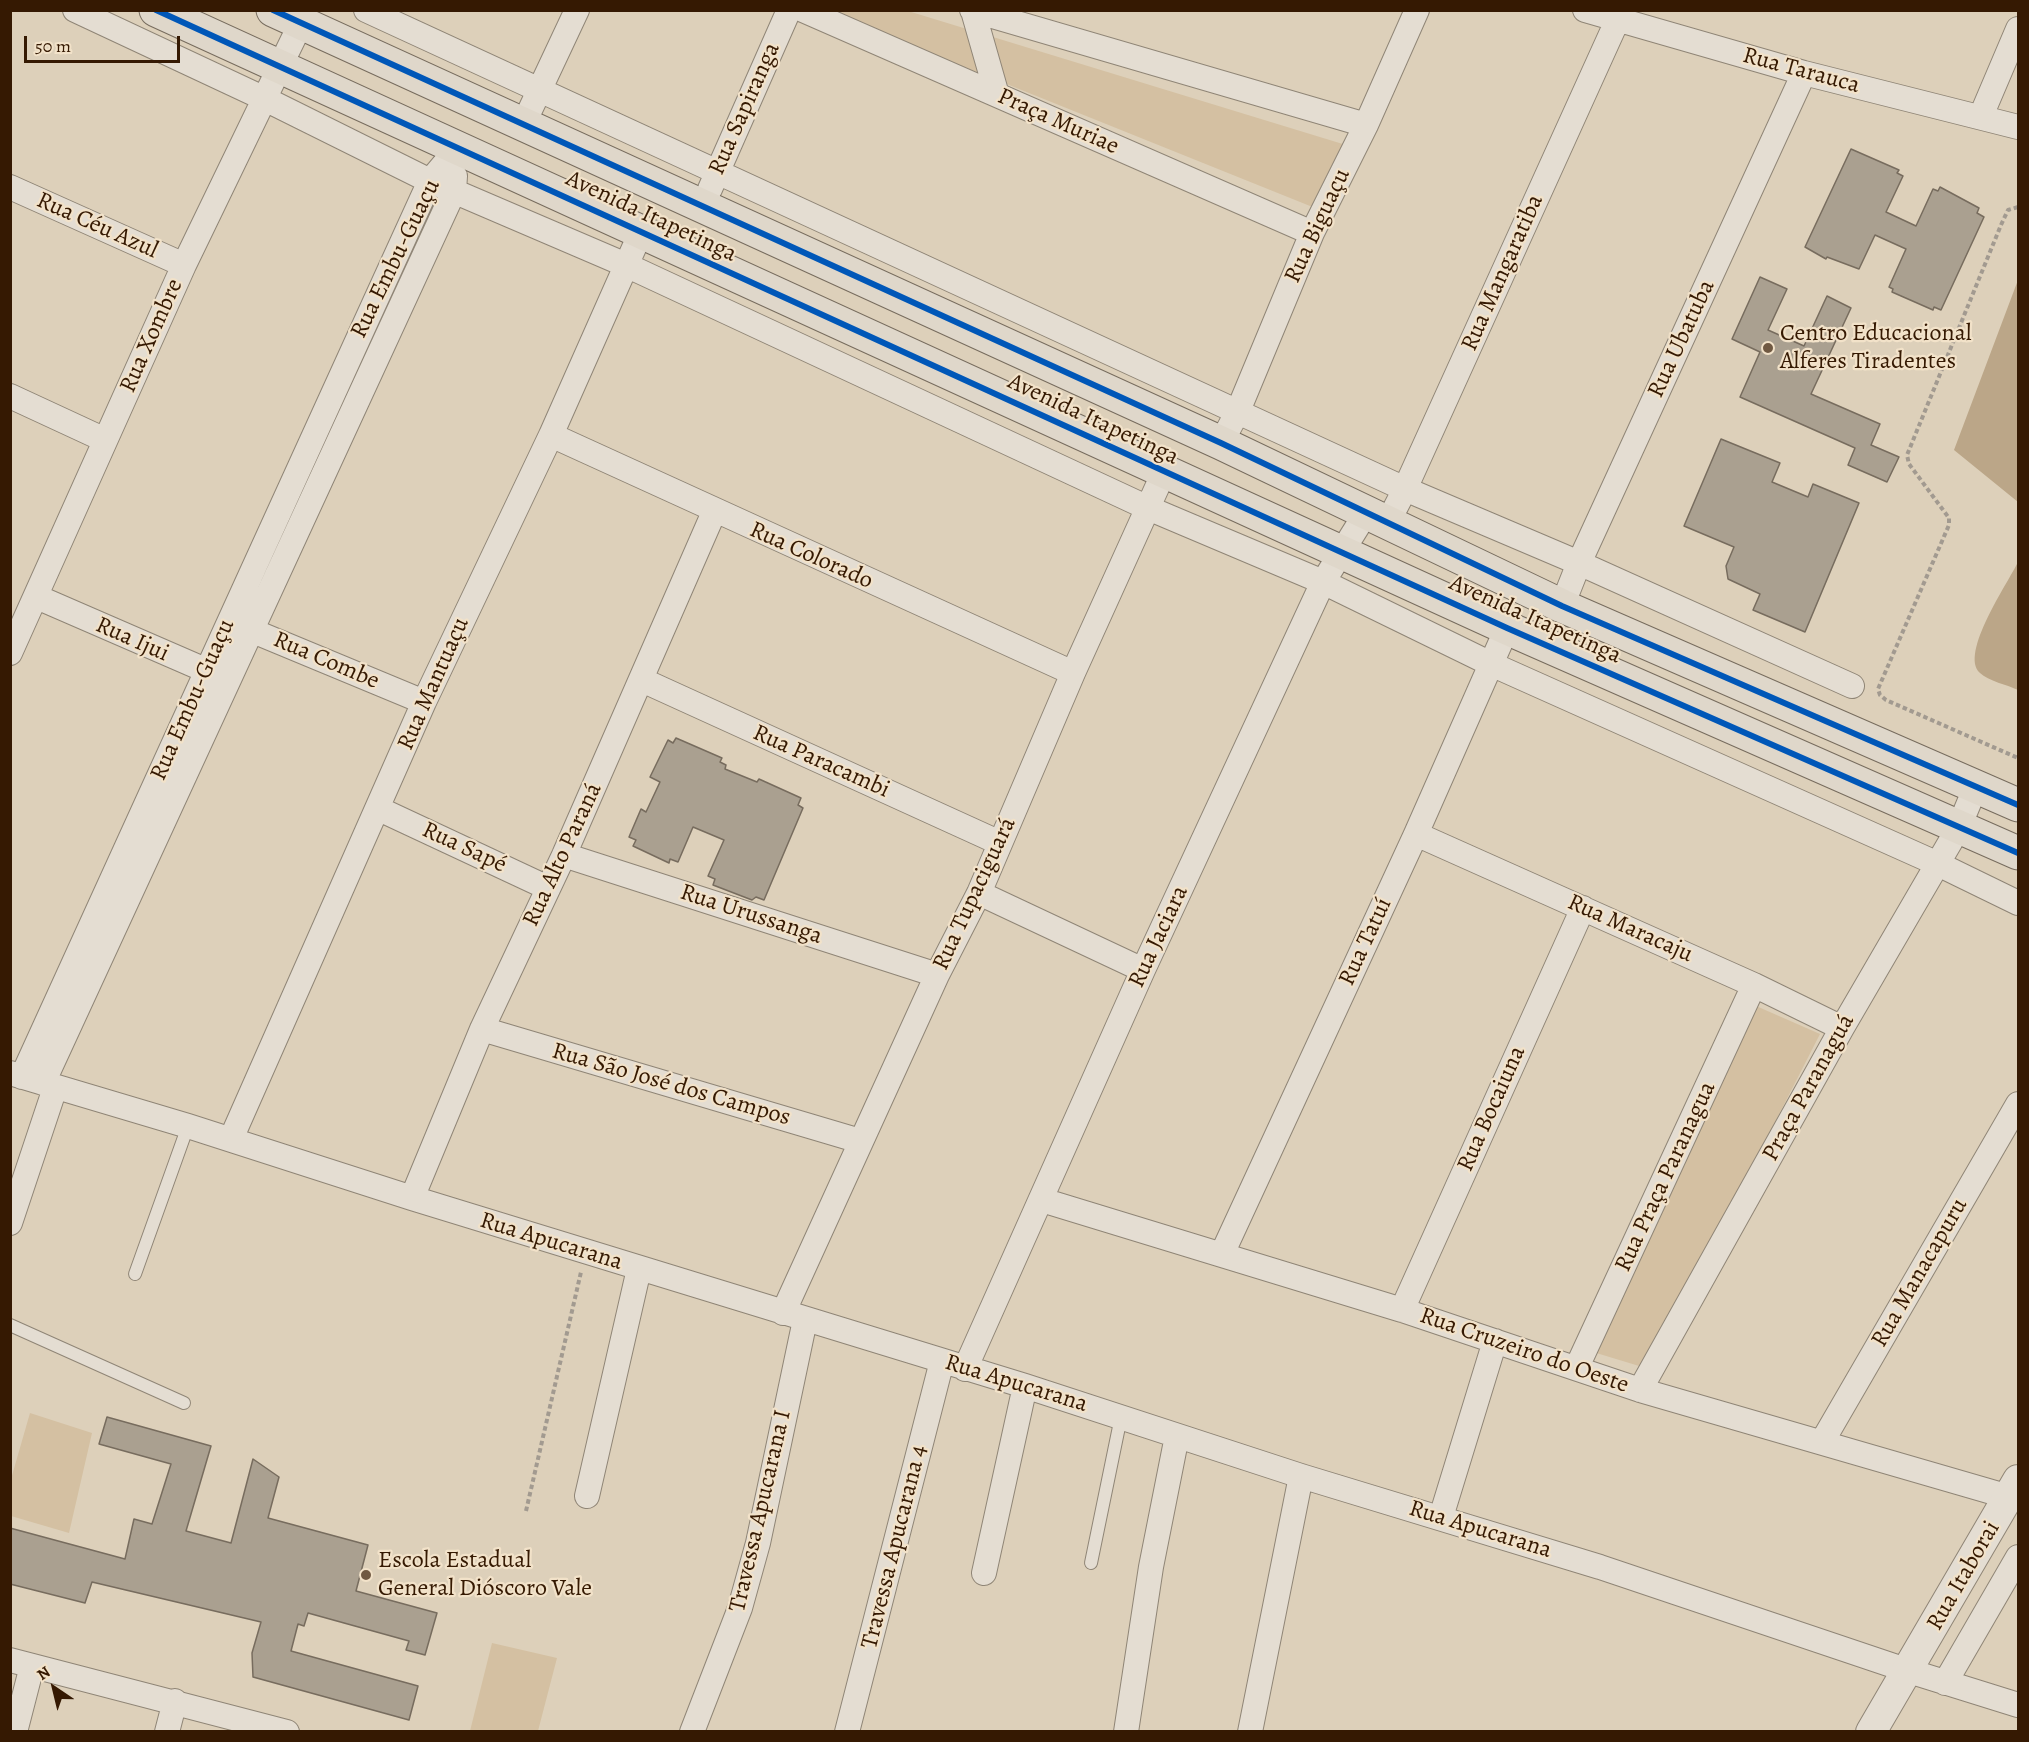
<!DOCTYPE html>
<meta charset="utf-8">
<style>
body{margin:0}
#map{position:relative;width:2029px;height:1742px;overflow:hidden;background:#ddd0ba;font-family:Alegreya,serif}
canvas{display:block}
.frame{position:absolute;inset:0;border:12px solid #351902;pointer-events:none}
.north{position:absolute;left:24px;top:1658px;width:60px;height:60px;-webkit-text-stroke:4px #f2e2c9;paint-order:stroke;rotate:325deg;font-size:16px;font-weight:700;line-height:24px;text-align:center;color:#351902}
.north::after{content:'';display:block;margin:auto;width:21px;height:27px;background:#351902;clip-path:polygon(50% 0,100% 100%,50% 72%,0 100%)}
.scale{position:absolute;left:24px;top:36px;width:156px;height:27px;box-sizing:border-box;border:3px solid #351902;border-top:0;padding-left:8px;font-size:18px;line-height:21px;white-space:nowrap;color:#351902;-webkit-text-stroke:4px #f2e2c9;paint-order:stroke}
</style>
<div id="map">
<canvas width="2029" height="1742"></canvas>
<div class="frame"></div>
<div class="north">N</div>
<div class="scale">50 m</div>
</div>
<script>
const c = document.querySelector('canvas').getContext('2d');
c.lineJoin = 'round';
function fillPath(path, color) { c.fillStyle = color; c.fill(path, 'evenodd'); }
function trace(path, color, width, dash) { c.strokeStyle = color; c.lineWidth = width; c.lineCap = dash ? 'butt' : 'round'; c.setLineDash(dash || []); c.stroke(path); }
function write(font, color, halo, rows, align = 'center') {
  c.font = font + ' Alegreya,serif'; c.lineWidth = 4.5; c.setLineDash([]); c.textBaseline = 'middle'; c.strokeStyle = halo; c.fillStyle = color; for (const [text, x, y, turn = 0] of rows) {
    c.save(); c.translate(x, y); c.rotate((+turn || 0) * Math.PI / 180); c.textAlign = isNaN(turn) ? turn : align; if (halo) c.strokeText(text, 0, 0); c.fillText(text, 0, 0); c.restore();
  }
}
fillPath(new Path2D(`
 M825 11H908L1346 145 1315 208Z
 M1747 1002 1820 1034 1649 1369 1593 1352Z
 M30 1413 92 1433 69 1533 11 1516V1479Z
 M492 1643 557 1658 538 1731H470Z`), '#d4c0a2');
fillPath(new Path2D(`
 M2018 280V502L1954 450Z
 M2018 562V690C2008 685 1988 681 1980 673 1959 654 2008 583 2018 562Z`), '#bba688');
const building = new Path2D(`
 M1851 149 1899 170 1897 173 1903 176 1886 212 1916 226 1933 189 1938 191 1940 187 1979 208 1977 213 1984 217 1941 310 1934 307 1933 310 1892 292 1893 289 1889 287 1906 249 1875 235 1859 269 1827 257 1826 259 1805 247Z
 M1760 277 1787 289 1768 330 1804 346 1827 296 1851 308 1811 394 1880 424 1871 445 1899 457 1887 482 1848 465 1855 448 1740 397 1760 352 1732 339Z
 M1721 439 1780 463 1772 482 1808 497 1813 484 1859 503 1805 632 1753 610 1760 594 1728 579 1726 566 1734 547 1684 526Z
 M676 738 722 758 720 762 726 765 725 769 757 782 759 779 801 798 798 805 803 808 764 900 756 897 752 900 713 885 715 879 708 876 724 840 693 827 678 862 670 859 669 863 633 846 636 840 629 837 641 809 646 812 660 782 650 777 668 740 673 743Z
 M107 1417 211 1446 186 1531 231 1543 253 1459 279 1477 268 1518 368 1545 356 1591 437 1613 425 1655 406 1650 409 1641 308 1613 304 1626 298 1624 291 1651 418 1686 409 1720 253 1677 252 1653 261 1622 92 1582 85 1603 10 1584V1528L125 1559 134 1519 152 1524 171 1464 99 1444Z`);
fillPath(building, '#aaa090');
trace(building, '#776c5e', 1.5);
const service = new Path2D(`
 M135 1274 188 1126
 M10 1325 184 1403
 M1091 1563 1121 1417`);
const minor = new Path2D(`
 M75 10 263 98 430 181 626 265 1148 508 1323 582 1491 664 1938 864 2018 903
 M366 10 1405 489 1579 563 1852 686
 M803 10 1312 233
 M972 10 1366 125
 M1585 10 1804 73 2018 127
 M973 11 997 95
 M1981 116 2018 29
 M523 125 577 10
 M10 187 184 265
 M710 189 789 10
 M10 396 105 440
 M551 435 1073 673
 M1221 443 1238 411 1312 233 1366 125 1417 10
 M1387 524 1405 489 1617 21
 M37 597 219 676
 M1562 606 1579 563 1804 73
 M236 624 424 702
 M10 653 184 265 301 23
 M642 680 1000 843
 M379 809 548 888
 M1416 834 1754 985 1842 1028
 M564 855 937 975
 M979 893 1143 970
 M482 1029 860 1141
 M10 1073 188 1126 412 1198 1025 1386 1301 1476 1600 1567 1909 1671 2018 1705
 M22 1077 430 181 457 149
 M43 1083 454 191 455 176
 M231 1139 424 702 551 435 641 232
 M412 1198 482 1029 564 855 714 512
 M1042 1200 1402 1310 1640 1390 2009 1497
 M10 1223 55 1088
 M1222 1254 1416 834 1507 628
 M1402 1310 1583 908
 M783 1313 937 975 979 893 1073 673 1164 472
 M1577 1367 1754 985
 M965 1369 1143 970 1323 582 1366 513
 M1640 1390 1842 1028 1959 827 1976 786
 M1822 1442 2018 1104
 M587 1496 639 1269
 M1441 1517 1495 1341
 M984 1573 1025 1386
 M10 1660 287 1732
 M1945 1683 2018 1557
 M15 1732 32 1666
 M167 1732 175 1701
 M692 1732 740 1608 758 1543 805 1320
 M847 1732 942 1361
 M1126 1732 1151 1567 1177 1436
 M1250 1732 1301 1476`);
const tertiary = new Path2D(`
 M1871 1732 2018 1480`);
const primary = new Path2D(`
 M156 10 1507 628 2018 853
 M273 10 1221 443 1562 606 2018 805`);
trace(service, '#8f8576', 14);
trace(minor, '#8f8576', 26);
trace(tertiary, '#8f8576', 32);
trace(primary, '#776c5e', 35);
trace(new Path2D(`
 M2018 207 2008 210 2001 225 1907 455 1909 464 1949 518V525L1878 689 1880 695 1886 700 2018 758
 M526 1511 581 1272`), '#a29a90', 4, [4.5, 3]);
trace(service, '#e4ddd2', 12);
trace(minor, '#e4ddd2', 24);
trace(tertiary, '#e4ddd2', 30);
trace(primary, '#dfd7ca', 33);
trace(new Path2D(`
 M156 10 1507 628 2018 853
 M273 10 1221 443 1562 606 2018 805`), '#0057b8', 6);
for (const [x, y, r, color] of [
 [1768,348,6,"#705942"],
 [366,1575,6,"#705942"]
]) { const dot = new Path2D(); dot.arc(x, y, r, 0, 2 * Math.PI); c.fillStyle = color; c.fill(dot); trace(dot, '#f2e2c9', 2); }
write('24px', '#351902', '#f2e2c9', [
 ["Rua Tarauca",1801,71,15],
 ["Rua Sapiranga",745,109,-66],
 ["Praça Muriae",1058,122,24],
 ["Avenida Itapetinga",651,217,25],
 ["Rua Céu Azul",97,226,24],
 ["Rua Biguaçu",1318,226,-65],
 ["Rua Embu-Guaçu",396,259,-64],
 ["Rua Mangaratiba",1503,273,-66],
 ["Rua Xombre",152,336,-66],
 ["Rua Ubatuba",1682,339,-65],
 ["Avenida Itapetinga",1093,420,25],
 ["Rua Colorado",811,556,24],
 ["Avenida Itapetinga",1535,620,24],
 ["Rua Ijui",132,640,24],
 ["Rua Combe",326,661,23],
 ["Rua Mantuaçu",434,684,-66],
 ["Rua Embu-Guaçu",193,700,-66],
 ["Rua Paracambi",821,762,24],
 ["Rua Sapé",464,848,25],
 ["Rua Alto Paraná",563,855,-65],
 ["Rua Tupaciguará",975,894,-65],
 ["Rua Urussanga",751,915,18],
 ["Rua Maracaju",1630,929,24],
 ["Rua Jaciara",1159,937,-65],
 ["Rua Tatuí",1366,942,-65],
 ["Rua São José dos Campos",671,1085,16],
 ["Praça Paranaguá",1809,1088,-61],
 ["Rua Bocaiuna",1492,1109,-66],
 ["Rua Praça Paranagua",1666,1177,-65],
 ["Rua Apucarana",551,1242,17],
 ["Rua Manacapuru",1920,1273,-60],
 ["Rua Cruzeiro do Oeste",1524,1351,19],
 ["Rua Apucarana",1016,1384,17],
 ["Travessa Apucarana I",761,1511,-77],
 ["Rua Apucarana",1480,1530,17],
 ["Travessa Apucarana 4",895,1547,-76],
 ["Rua Itaborai",1964,1576,-60]
]);
write('24px', '#351902', '#f2e2c9', [
 ["Centro Educacional",1780,334],
 ["Alferes Tiradentes",1780,362],
 ["Escola Estadual",378,1561],
 ["General Dióscoro Vale",378,1589]
], 'left');
</script>
